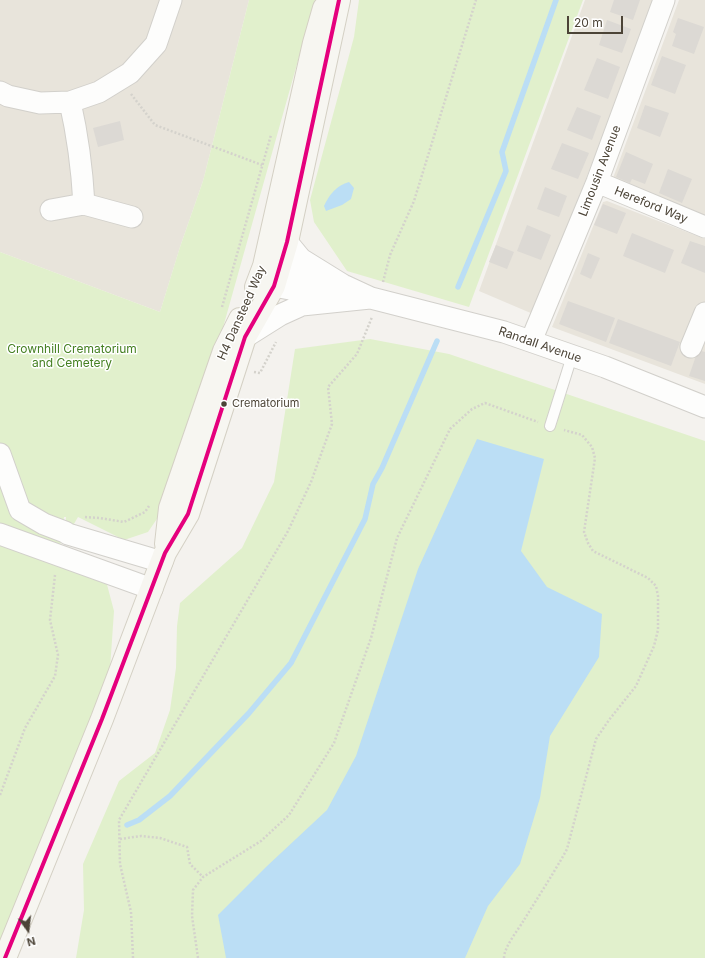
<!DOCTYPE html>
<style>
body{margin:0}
#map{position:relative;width:705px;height:958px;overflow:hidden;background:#f4f2ee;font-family:Inter,sans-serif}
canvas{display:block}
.north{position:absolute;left:8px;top:910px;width:40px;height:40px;-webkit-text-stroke:3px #fff;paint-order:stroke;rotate:165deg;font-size:11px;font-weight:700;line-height:16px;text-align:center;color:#4c4437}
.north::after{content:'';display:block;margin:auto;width:14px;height:18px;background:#4c4437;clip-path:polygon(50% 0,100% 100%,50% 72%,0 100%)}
.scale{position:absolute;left:567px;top:16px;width:56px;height:18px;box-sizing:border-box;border:2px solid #4c4437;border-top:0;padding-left:5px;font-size:12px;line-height:14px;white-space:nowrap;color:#4c4437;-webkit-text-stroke:3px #fff;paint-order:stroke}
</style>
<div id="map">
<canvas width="705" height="958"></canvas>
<div class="north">N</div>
<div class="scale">20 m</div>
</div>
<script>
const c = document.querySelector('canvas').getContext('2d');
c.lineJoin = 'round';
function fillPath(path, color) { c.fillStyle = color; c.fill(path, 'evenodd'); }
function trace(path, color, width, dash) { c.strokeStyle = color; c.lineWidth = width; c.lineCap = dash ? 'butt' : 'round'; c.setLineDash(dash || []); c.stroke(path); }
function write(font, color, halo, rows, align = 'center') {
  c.font = font + ' Inter,sans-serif'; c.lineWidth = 3; c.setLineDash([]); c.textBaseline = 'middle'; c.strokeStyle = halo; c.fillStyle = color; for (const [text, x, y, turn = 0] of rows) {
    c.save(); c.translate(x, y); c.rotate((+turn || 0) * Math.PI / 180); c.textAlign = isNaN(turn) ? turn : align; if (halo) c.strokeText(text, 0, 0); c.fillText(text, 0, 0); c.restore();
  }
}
fillPath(new Path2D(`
 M0 0H249L203 181 180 247 160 312 0 252Z
 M585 0H656L533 314 479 291Z
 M679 0H705V216L613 178Z
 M607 201 705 239V384L552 327 603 202Z`), '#e8e4db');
fillPath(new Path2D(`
 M249 0H315L215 356 163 510 148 532 124 540 78 517 68 534 65 532 66 517H64L59 555 105 577 114 611 110 669 0 949V252L160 312 180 247 203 181Z
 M359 0H583L469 307 347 271 314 222 310 200 354 37Z
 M370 339 449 354 705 441V958H76L84 910 83 864 119 781 155 753 170 710 176 668 177 626 180 603 242 548 274 482 295 349Z`), '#e1f0cc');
fillPath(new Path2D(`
 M349 182 354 188 351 199 342 205 326 211 324 206C329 195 337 185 349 182Z
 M477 439 544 459 521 551 547 587 602 614 599 657 550 736 540 798 520 864 488 906 465 958H226L218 915 266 867 327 810 356 756 418 569Z`), '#bbdef5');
trace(new Path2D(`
 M458 287 506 171 502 152 556 0
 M127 825 139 820 170 796 249 713 291 663 365 519 373 484 382 468 437 341`), '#bbdef5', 5.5);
fillPath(new Path2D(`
 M614 0H640L633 20 610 12Z
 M678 18 704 27 694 54 672 46 676 34 673 32Z
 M607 20 631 29 622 53 599 45Z
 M662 56 686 65 675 94 651 85Z
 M597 58 620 67 608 99 584 90Z
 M645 105 669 113 660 137 637 128Z
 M577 107 601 116 592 140 567 130Z
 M120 121 124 140 98 147 93 128Z
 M562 143 589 153 578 179 551 169Z
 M626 152 653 164 645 184 632 179 630 183 616 177Z
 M668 169 692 179 682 203 659 193Z
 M545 187 567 196 559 217 537 209Z
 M603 204 626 213 617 234 594 225Z
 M527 225 551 235 541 260 517 251Z
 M632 233 674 250 665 273 623 256Z
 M690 241 705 246V273L681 263Z
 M496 245 514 252 507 269 489 262Z
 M588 253 600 258 591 279 580 274Z
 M568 301 615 318 606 342 559 324Z
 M618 319 680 342 671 366 609 343Z
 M698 350 705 352V381L689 376Z`), '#dcd9d4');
const lane = new Path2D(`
 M550 426 572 356`);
const street = new Path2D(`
 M0 92 8 96 40 103 70 102 99 92 130 73 156 44 171 0
 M70 102C78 137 82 168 84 204L132 217
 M597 182 705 227
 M51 210 84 204
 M287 242 301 259 343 285 371 298 504 332 605 367 705 407
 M264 266 326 281
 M260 281 274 286 326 296
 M245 337 280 315 302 305 370 298
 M531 341 597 182 664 0
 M691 347 705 313
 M0 454 20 510 44 524 65 532 68 534 162 562
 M0 534 152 589`);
const secondary = new Path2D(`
 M256 287 264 266 314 43 324 8
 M166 544 170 508 224 351 240 319
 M5 958 102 719 165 553 188 514 245 337 274 286 287 242 339 0`);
trace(lane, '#d2d0cb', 12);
trace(street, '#d2d0cb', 23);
trace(secondary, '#d4d0c4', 24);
trace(new Path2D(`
 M131 94 155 125 262 165
 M383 282 390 255 414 201 476 0
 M222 307 271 135
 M254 372 260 373 276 342
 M85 517 100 518 124 522 145 512 149 506
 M0 795 25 728 55 676 58 655 50 620 55 575
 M120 839 141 836 160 838 187 847 190 864 203 877
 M133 958 131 912 120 864 119 820 288 531 311 482 332 424 328 387 357 354 372 317
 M198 958 192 916 193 890 203 877 261 841 289 815 334 743 371 638 397 538 450 429 472 409 485 403 538 422
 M504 958C504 947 518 930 524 920 538 897 554 873 567 849L596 739 609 720 636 686 654 646 658 630V596L656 586 648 578 593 551 588 543 584 532 595 458 592 447 582 435 564 430`), '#d4d2cc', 2.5, [2, 2]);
trace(lane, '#fdfdfc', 10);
trace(street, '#fdfdfc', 21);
trace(secondary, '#f7f6f1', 22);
trace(new Path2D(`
 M5 958 102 719 165 553 188 514 245 337 274 286 287 242 339 0`), '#e5007d', 4);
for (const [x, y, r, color] of [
 [224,404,3.5,"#4c4437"]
]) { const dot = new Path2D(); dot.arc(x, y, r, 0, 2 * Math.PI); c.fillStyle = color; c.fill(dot); trace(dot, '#fff', 1.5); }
write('11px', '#4c4437', '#fff', [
 ["Crematorium",232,404]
], 'left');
write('12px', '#4c4437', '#fff', [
 ["Limousin Avenue",600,171,-69],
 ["Hereford Way",651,205,22],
 ["H4 Dansteed Way",242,313,-66],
 ["Randall Avenue",540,345,19]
]);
write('12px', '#458022', '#fff', [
 ["Crownhill Crematorium",72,349],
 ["and Cemetery",72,363]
]);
</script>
